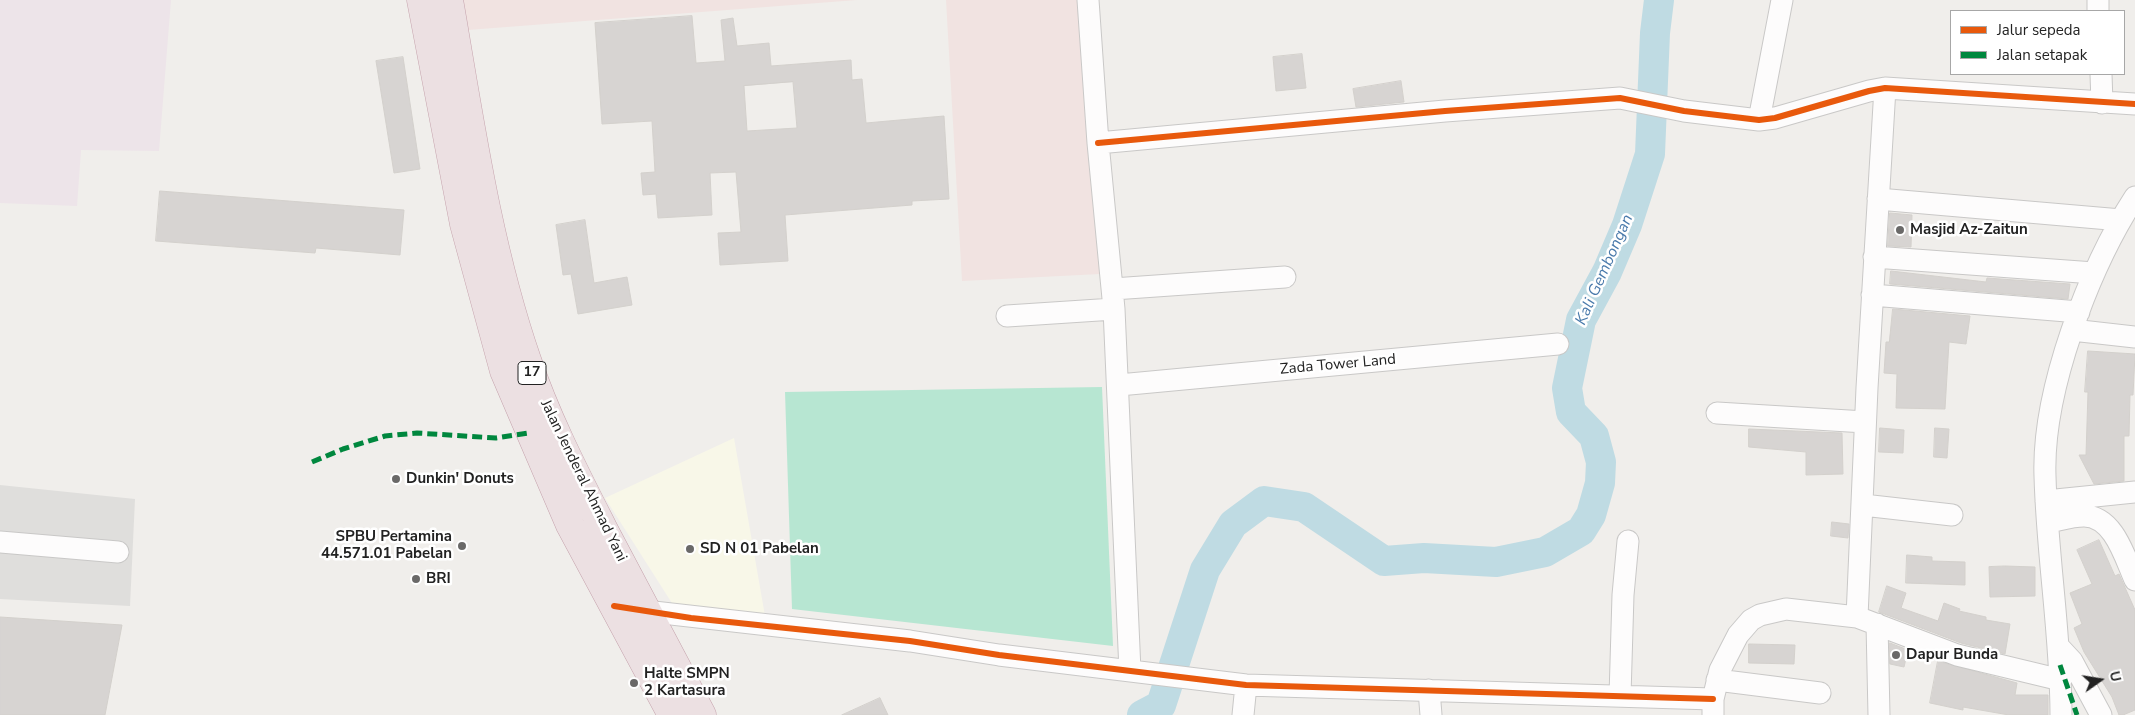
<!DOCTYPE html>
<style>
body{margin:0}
#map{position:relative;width:2135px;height:715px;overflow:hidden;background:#f0eeeb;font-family:"Nunito Sans",sans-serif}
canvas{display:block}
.legend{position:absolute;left:1950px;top:10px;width:175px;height:65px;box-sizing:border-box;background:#fff;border:1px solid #a7a7a7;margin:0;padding:6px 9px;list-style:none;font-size:15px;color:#222}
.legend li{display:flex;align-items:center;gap:10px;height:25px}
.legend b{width:25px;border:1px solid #a7a7a7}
.north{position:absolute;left:2075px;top:655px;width:50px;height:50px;-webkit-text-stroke:4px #fff;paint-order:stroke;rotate:77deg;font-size:14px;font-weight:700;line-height:20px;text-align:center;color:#222}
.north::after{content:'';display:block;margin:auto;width:18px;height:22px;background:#222;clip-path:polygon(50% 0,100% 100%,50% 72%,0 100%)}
</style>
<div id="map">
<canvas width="2135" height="715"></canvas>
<ul class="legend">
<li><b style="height:6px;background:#e8590c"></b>Jalur sepeda</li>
<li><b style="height:6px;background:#00873e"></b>Jalan setapak</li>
</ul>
<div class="north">U</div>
</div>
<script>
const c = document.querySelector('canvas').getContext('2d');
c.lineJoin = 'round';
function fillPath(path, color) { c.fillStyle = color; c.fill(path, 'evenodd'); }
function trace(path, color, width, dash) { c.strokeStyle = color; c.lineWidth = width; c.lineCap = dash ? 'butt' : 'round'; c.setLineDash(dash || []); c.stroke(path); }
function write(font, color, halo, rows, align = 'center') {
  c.font = font + ' "Nunito Sans",sans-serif'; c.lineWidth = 5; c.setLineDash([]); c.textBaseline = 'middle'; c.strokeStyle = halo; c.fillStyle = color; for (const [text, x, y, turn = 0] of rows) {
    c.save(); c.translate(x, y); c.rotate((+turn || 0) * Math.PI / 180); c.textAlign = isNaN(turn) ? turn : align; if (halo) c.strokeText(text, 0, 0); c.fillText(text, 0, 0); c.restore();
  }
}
fillPath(new Path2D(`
 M0 485 135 499 130 606 0 599Z`), '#dfdedc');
fillPath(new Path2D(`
 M463 0H857L468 30Z
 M946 0H1077L1100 274 962 281Z`), '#f1e3e1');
fillPath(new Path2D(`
 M0 0H171L159 151 81 150 77 206 0 203Z`), '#ede4e9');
fillPath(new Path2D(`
 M734 438 765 616 677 611 605 498Z`), '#f8f7e8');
fillPath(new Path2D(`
 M1102 387 1113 646 792 609 785 392Z`), '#b7e6d2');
trace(new Path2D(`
 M1142 715 1161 705 1205 570 1233 524 1264 501 1304 507 1384 561 1424 558 1496 562 1545 552 1581 531 1591 515 1600 483 1601 462 1594 436 1571 412 1567 388 1581 320 1607 272 1627 225 1650 154 1655 33 1659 0`), '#bfdbe3', 30);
const building = new Path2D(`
 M692 16 696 63 725 61 721 20 733 18 737 46 769 43 771 66 851 60 852 80 862 79 866 123 944 116 949 199 912 201V205L785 215 788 261 720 265 718 233 741 232 736 172 710 173 712 215 658 218 656 194 643 195 641 173 655 172 652 121 602 124 595 23ZM793 82 797 128 747 131 744 86Z
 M1302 54 1306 88 1276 91 1273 57Z
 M403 57 420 169 394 173 376 61Z
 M1401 81 1404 102 1356 107 1353 89Z
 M160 191 404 210 400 255 316 248 315 253 156 241Z
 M1890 213 1912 215 1911 247 1888 246Z
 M585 220 594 283 627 277 632 305 578 314 571 274 563 275 556 225Z
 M1891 271 1986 282 1987 278 2070 284 2068 299 1890 284Z
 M1893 309 1970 316 1966 344 1949 342 1945 409 1896 408 1897 374 1884 373 1886 342H1889Z
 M2088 351 2135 354 2133 395H2130L2129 436H2124V481L2094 484 2079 455H2086L2088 392H2085Z
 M1880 428 1904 430 1903 453 1879 452Z
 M1935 428 1949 429 1947 458 1934 457Z
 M1749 429 1842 433 1843 474 1806 475V452L1749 447Z
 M1832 522 1849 524 1848 538 1831 536Z
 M2099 540 2115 576 2119 574 2135 610V710L2123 715H2119L2112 697 2084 652 2074 628 2082 624 2070 593 2092 584 2077 550Z
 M1907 555 1932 557V561L1965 562V585L1906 583Z
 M2005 566 2035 567V596L1990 597 1989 567Z
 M1887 586 1906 593 1901 608 1938 621 1944 603 1960 609 1959 611 1986 617V620L2010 624 2005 654 1961 643 1879 612Z
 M0 617 122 625 105 715H0Z
 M1890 643 1908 650 1904 667 1890 664Z
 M1749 644 1795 645 1794 664 1749 663Z
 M1938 661 2017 683 2015 695H2048V715H2009L1963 707V710L1930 703Z
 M880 698 888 715H842Z`);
fillPath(building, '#d7d4d2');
trace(building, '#d3d0cc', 1);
const minor = new Path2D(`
 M1088 0 1098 143 1114 309 1130 671
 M2098 0V11
 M2101 74 2102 103
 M1759 120 1782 0
 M1098 143 1445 111 1620 98 1684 111 1759 120 1775 118 1869 91 1885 88 2135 104
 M1878 199 2121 220
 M1874 257 2094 273
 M1113 289 1285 277
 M1872 295 2079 312
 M1007 316 1114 309
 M2072 330 2135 337
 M1119 385 1558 344
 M1717 413 1865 422
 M2046 501 2135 492
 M1863 505 1952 515
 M2049 522C2060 520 2072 516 2084 516 2114 516 2125 558 2135 580
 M0 542 118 552
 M636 610 910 641 999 655 1246 685 1713 699
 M1857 617 1867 388 1885 88
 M1877 624 1879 715
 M2059 647 2072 661 2101 715
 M1717 680 1820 693
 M1429 690 1431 715
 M1620 696 1623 595 1628 541
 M1243 715 1246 685
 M1713 715V699L1720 670 1738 635 1751 620 1760 615 1786 609 1857 617 1957 655 2061 680
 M2061 715C2061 635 2047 556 2045 476 2042 391 2089 268 2135 197`);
const highway = new Path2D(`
 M421 0 464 224 504 371 570 525 672 715
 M449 0C470 121 487 244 527 360 546 417 576 475 603 528 636 590 669 653 702 715`);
trace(minor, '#c9c8c7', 23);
trace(highway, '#c5a2ac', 29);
trace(minor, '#fdfcfc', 21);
trace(highway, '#ece0e2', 28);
trace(new Path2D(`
 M312 462 343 449 385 436 417 433 496 438 529 433
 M2060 665 2077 715`), '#00873e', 5, [10, 5]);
trace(new Path2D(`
 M1098 143 1445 111 1620 98 1684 111 1759 120 1775 118 1869 91 1885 88 2135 104
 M614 606 691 618 910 641 999 655 1246 685 1713 699`), '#e8590c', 6);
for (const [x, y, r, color] of [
 [1900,230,5,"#6a6968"],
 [396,479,5,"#6a6968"],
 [462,546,5,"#6a6968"],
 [690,549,5,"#6a6968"],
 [416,579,5,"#6a6968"],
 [1896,655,5,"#6a6968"],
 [634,683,5,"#6a6968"]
]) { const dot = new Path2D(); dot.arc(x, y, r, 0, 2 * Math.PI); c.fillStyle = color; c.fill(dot); trace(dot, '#fff', 2); }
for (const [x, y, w] of [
 [532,373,28]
]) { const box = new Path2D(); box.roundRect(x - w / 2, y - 11.5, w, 23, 4); c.fillStyle = '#fff'; c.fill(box); trace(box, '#222', 1); }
write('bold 14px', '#222', null, [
 ["17",532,373]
]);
write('bold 15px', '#222', '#fff', [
 ["Masjid Az-Zaitun",1910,230],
 ["Dunkin' Donuts",406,479],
 ["SPBU Pertamina",452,537,"right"],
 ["44.571.01 Pabelan",452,554,"right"],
 ["SD N 01 Pabelan",700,549],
 ["BRI",426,579],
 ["Dapur Bunda",1906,655],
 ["Halte SMPN",644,674],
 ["2 Kartasura",644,691]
], 'left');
write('15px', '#222', '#fff', [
 ["Zada Tower Land",1338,365,-5],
 ["Jalan Jenderal Ahmad Yani",583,481,64]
]);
write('italic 16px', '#4a7aab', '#fff', [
 ["Kali Gembongan",1605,270,-66]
]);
</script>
